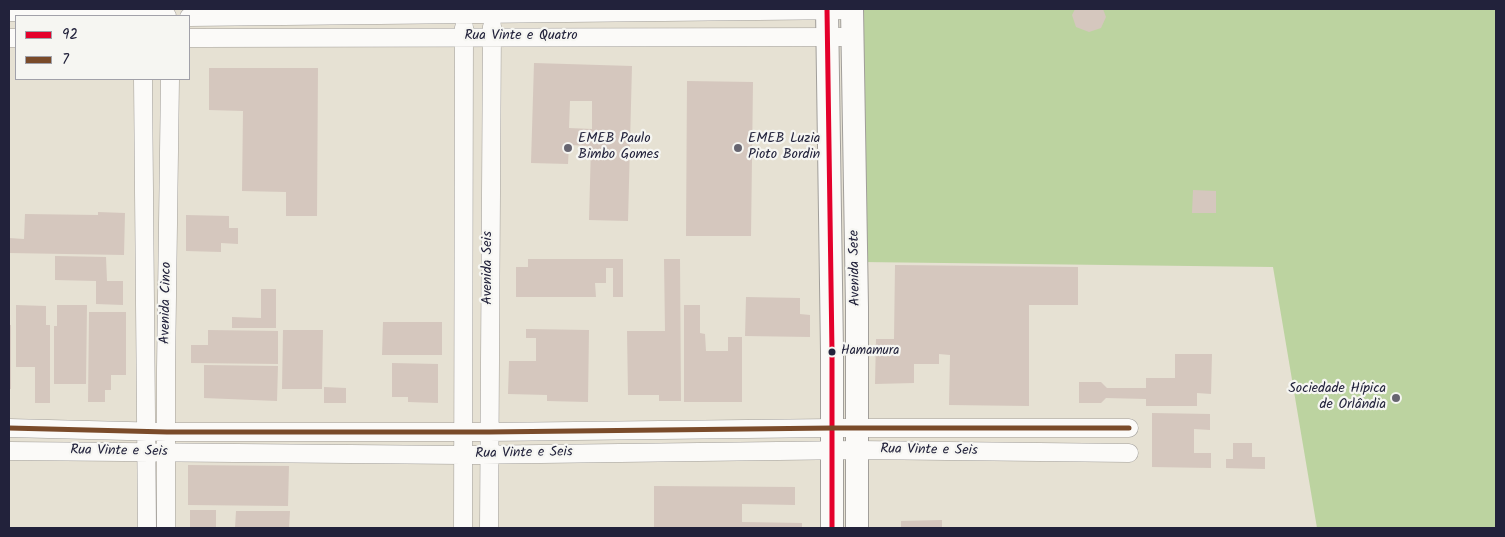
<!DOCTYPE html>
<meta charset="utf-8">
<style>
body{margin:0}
#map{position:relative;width:1505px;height:537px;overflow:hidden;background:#e6e1d3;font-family:Kalam,sans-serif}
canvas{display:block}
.frame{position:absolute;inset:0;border:10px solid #22223b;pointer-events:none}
.legend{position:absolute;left:15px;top:15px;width:175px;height:65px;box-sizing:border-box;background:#f6f6f2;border:1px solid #a1a1a9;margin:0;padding:6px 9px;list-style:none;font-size:15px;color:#22223b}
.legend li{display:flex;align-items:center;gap:10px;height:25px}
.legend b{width:25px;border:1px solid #a1a1a9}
</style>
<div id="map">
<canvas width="1505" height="537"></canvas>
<div class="frame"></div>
<ul class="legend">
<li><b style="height:6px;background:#e4002b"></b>92</li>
<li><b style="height:6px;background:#7a4b2a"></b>7</li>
</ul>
</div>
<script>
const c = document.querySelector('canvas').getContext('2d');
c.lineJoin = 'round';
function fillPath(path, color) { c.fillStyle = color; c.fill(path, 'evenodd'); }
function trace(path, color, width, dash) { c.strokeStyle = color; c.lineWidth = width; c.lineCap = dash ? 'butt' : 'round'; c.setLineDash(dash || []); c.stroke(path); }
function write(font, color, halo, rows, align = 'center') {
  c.font = font + ' Kalam,sans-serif'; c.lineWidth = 4.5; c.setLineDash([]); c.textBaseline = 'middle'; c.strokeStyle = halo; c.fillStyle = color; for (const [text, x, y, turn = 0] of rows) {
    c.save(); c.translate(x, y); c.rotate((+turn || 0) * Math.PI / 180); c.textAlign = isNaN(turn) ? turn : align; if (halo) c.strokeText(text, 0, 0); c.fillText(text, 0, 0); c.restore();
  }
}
fillPath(new Path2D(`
 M860 9H1496V528H1317L1273 267 862 262Z`), '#bcd3a0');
fillPath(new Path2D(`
 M1075 9H1103L1106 17 1101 28 1089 32 1076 27 1072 15Z
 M534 63 632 66 628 221 589 220 591 146 569 145 568 164 531 163ZM570 101H592V129L569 128Z
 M209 68H318L317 216H286V192L242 191 243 111 209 110Z
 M687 81 753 82 751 236H686Z
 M1193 190 1216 191V213H1192Z
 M98 212 125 213 124 255 9 253V238L24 239 25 214 98 215Z
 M186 215 229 216V228H238V244L221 243V252L186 251Z
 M55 256 106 257 107 281H123V305L96 304V281L55 280Z
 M528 259H623V297H613V268H606V283H595L596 297H516V267H528Z
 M664 259H680L681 401H659V395H628L627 331H665Z
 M895 265 1078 267V305H1029V406L949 405 950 355 939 354V364H914V383L875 384 876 339H894Z
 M261 289H276V328H232V317L261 318Z
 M746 297 800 298V314L810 315V337L745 336Z
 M16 305 46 306V325H50V403H35V367H16Z
 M57 305H87L86 384H54V326H57Z
 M684 305H700V333L705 334 706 351H728V337H742V402H684Z
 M89 312H126V375H111V390H105V402H88Z
 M383 322H442V355H382Z
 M9 325H11V389H9Z
 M526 329 589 330 588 402 547 401V395L508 394 509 361H536V338H526Z
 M208 330 278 331V364L191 363V345H208Z
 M283 330H323L322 389H282Z
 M1175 354H1212L1211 394 1197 393V406H1146V399L1106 398 1101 403H1079V382H1101L1107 388H1146V378H1175Z
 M392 363 438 364V403L408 402V397H392Z
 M204 365 278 366 277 401 204 398Z
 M324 387 346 388V403H324Z
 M1152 413 1210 414V430L1194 429V453H1211V468L1152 467Z
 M1233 443H1252V457H1265V469L1226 468V459H1233Z
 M188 465 289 466 288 506 188 505Z
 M654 486 795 487V505L742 504V522L802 523V528H654Z
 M190 510H216V528H190Z
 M236 511H290L289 528H235Z
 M942 520V528H901V521Z`), '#d5c7be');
const minor = new Path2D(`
 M9 12 144 14 167 16
 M189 17 852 10
 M9 38H16
 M189 38 853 37
 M143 79 147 528
 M9 428 167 432H489L832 428H1129
 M9 451 462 455 857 450 1129 453
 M166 528V369L170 79
 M463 528 464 27
 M489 528 492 26`);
const tertiary = new Path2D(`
 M827 9 832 352V528
 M852 9 857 307V528`);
trace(minor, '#a19e9a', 19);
trace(tertiary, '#a19e9a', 24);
trace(minor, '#fbfaf8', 18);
trace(tertiary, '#fbfaf8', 22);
trace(new Path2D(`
 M827 9 832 352V528`), '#e4002b', 5);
trace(new Path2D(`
 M9 428 167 432H489L832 428H1129`), '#7a4b2a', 5);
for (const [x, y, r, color] of [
 [568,148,5,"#676570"],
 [738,148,5,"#676570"],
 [832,352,4.5,"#22223b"],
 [1396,398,5,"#676570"]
]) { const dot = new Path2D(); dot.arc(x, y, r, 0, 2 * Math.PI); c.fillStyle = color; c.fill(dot); trace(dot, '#f6f6f2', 2); }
write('13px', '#22223b', '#f6f6f2', [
 ["Hamamura",841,352]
], 'left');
write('14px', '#22223b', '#f6f6f2', [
 ["Rua Vinte e Quatro",521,37],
 ["Avenida Seis",489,268,-90],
 ["Avenida Sete",856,268,-91],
 ["Avenida Cinco",167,303,-89],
 ["Rua Vinte e Seis",929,451,1],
 ["Rua Vinte e Seis",119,452,1],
 ["Rua Vinte e Seis",524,454,-1]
]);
write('14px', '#22223b', '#f6f6f2', [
 ["EMEB Paulo",578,140],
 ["Bimbo Gomes",578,156],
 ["EMEB Luzia",748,140],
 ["Pioto Bordin",748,156],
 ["Sociedade Hípica",1386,390,"right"],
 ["de Orlândia",1386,406,"right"]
], 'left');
</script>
